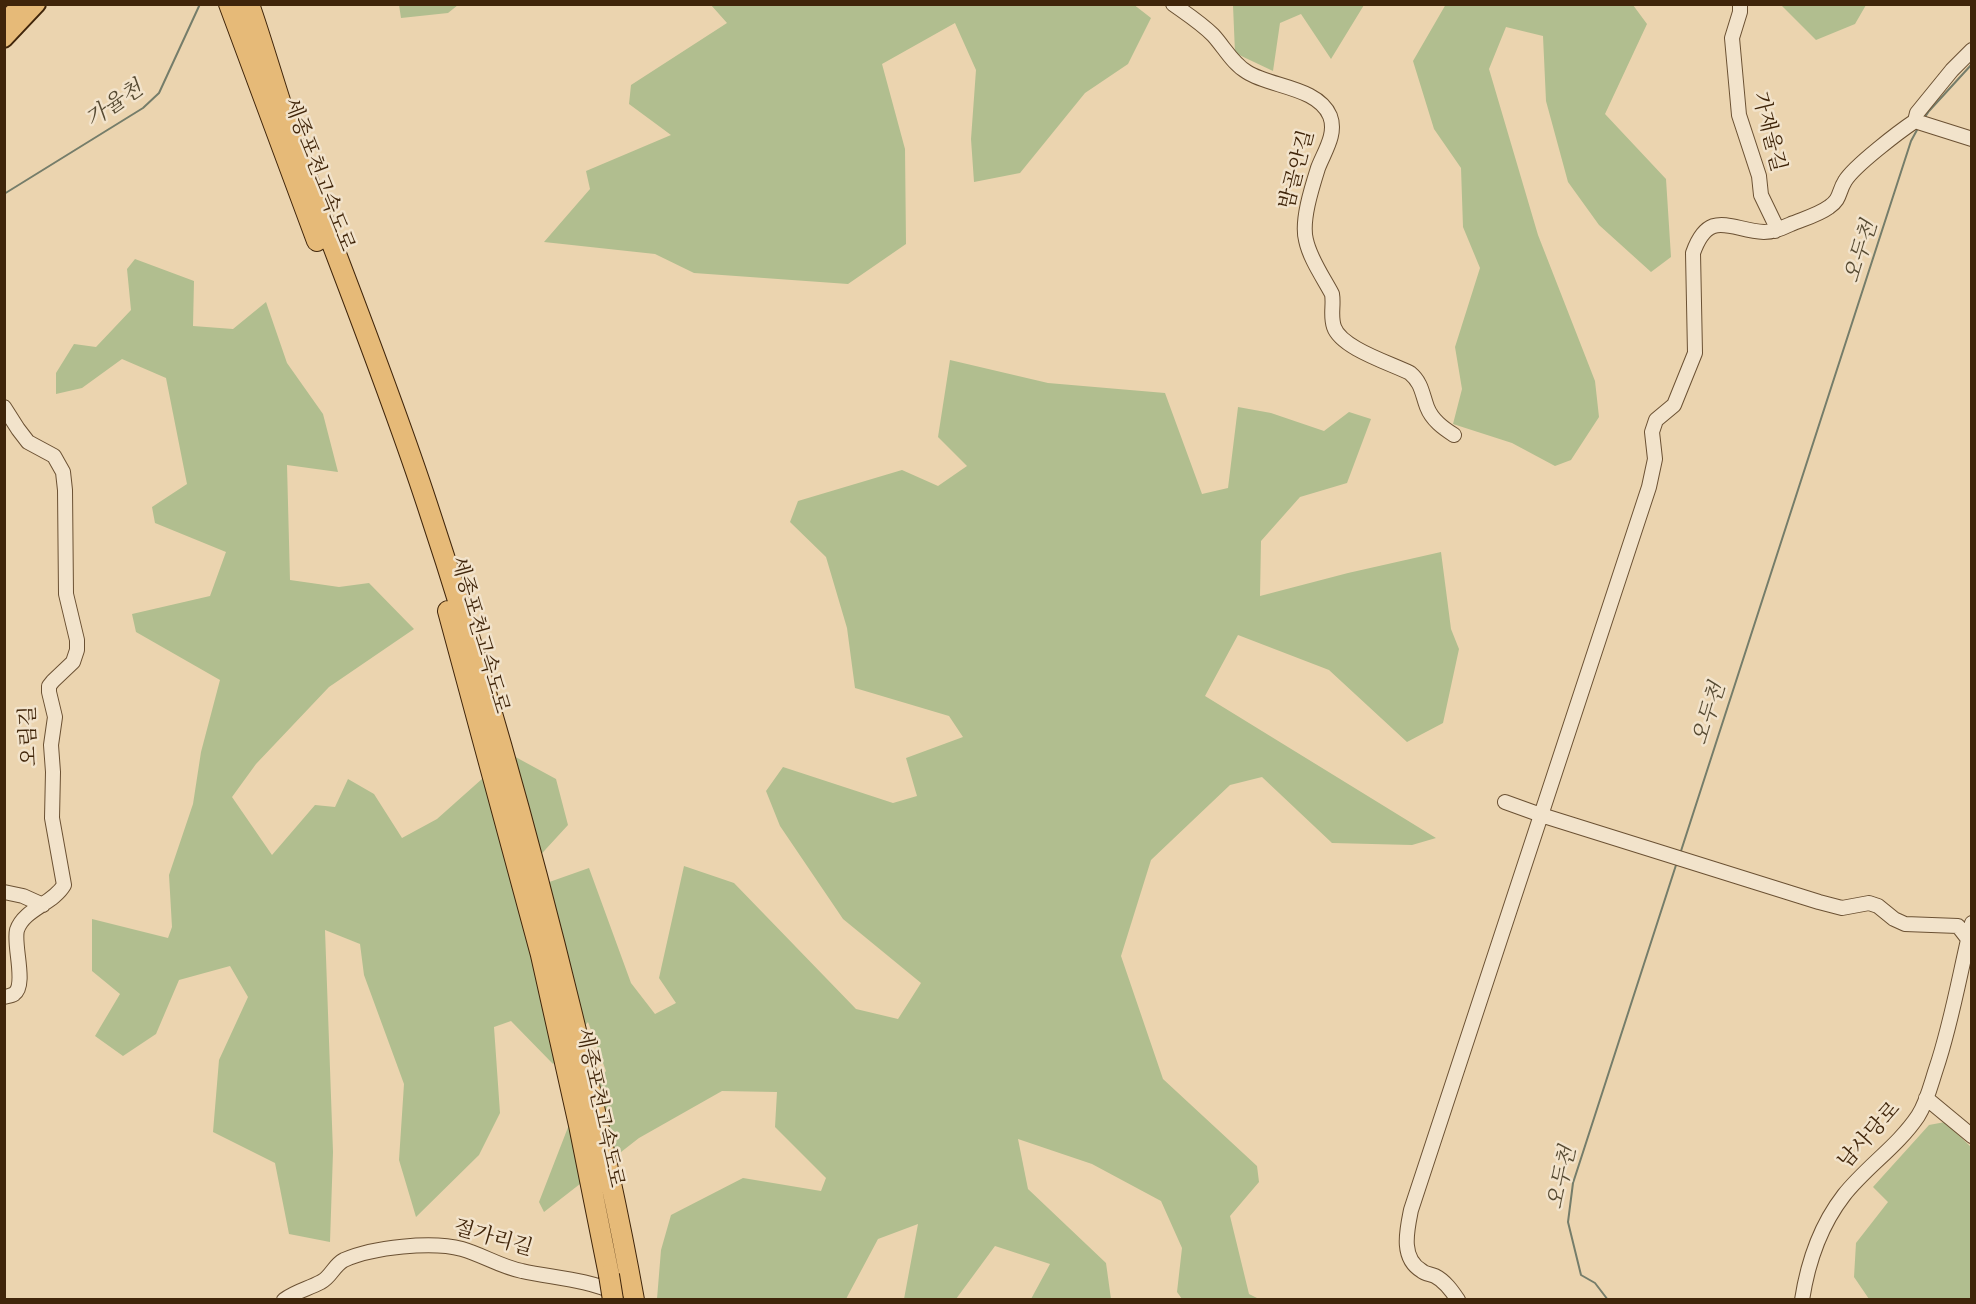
<!DOCTYPE html>
<meta charset="utf-8">
<style>
body{margin:0}
#map{position:relative;width:1976px;height:1304px;overflow:hidden;background:#ebd4af;font-family:"Libre Bodoni",serif}
canvas{display:block}
.frame{position:absolute;inset:0;border:6px solid #40250a;pointer-events:none}
</style>
<div id="map">
<canvas width="1976" height="1304"></canvas>
<div class="frame"></div>
</div>
<script>
const c = document.querySelector('canvas').getContext('2d');
c.lineJoin = 'round';
function fillPath(path, color) { c.fillStyle = color; c.fill(path, 'evenodd'); }
function trace(path, color, width, dash) { c.strokeStyle = color; c.lineWidth = width; c.lineCap = dash ? 'butt' : 'round'; c.setLineDash(dash || []); c.stroke(path); }
function write(font, color, halo, rows, align = 'center') {
  c.font = font + ' "Libre Bodoni","Noto Serif KR",serif'; c.lineWidth = 5; c.setLineDash([]); c.textBaseline = 'middle'; c.strokeStyle = halo; c.fillStyle = color; for (const [text, x, y, turn = 0] of rows) {
    c.save(); c.translate(x, y); c.rotate((+turn || 0) * Math.PI / 180); c.textAlign = isNaN(turn) ? turn : align; if (halo) c.strokeText(text, 0, 0); c.fillText(text, 0, 0); c.restore();
  }
}
fillPath(new Path2D(`
 M1133 4 1151 18 1128 64 1085 93 1020 173 974 182 971 139 976 70 955 23 882 64 905 149 906 244 848 284 694 273 655 254 544 242 590 189 586 171 671 135 629 104 631 85 727 23 711 5Z
 M1446 4 1633 5 1647 24 1605 114 1666 179 1671 257 1651 272 1599 225 1568 182 1546 101 1543 36 1506 27 1489 69 1538 235 1595 381 1599 417 1571 460 1555 466 1512 443 1453 424 1462 389 1455 347 1480 268 1463 227 1461 168 1434 129 1413 61Z
 M399 5V4L458 5 448 13 401 18Z
 M1233 5H1364L1331 59 1301 14 1280 23 1273 71 1235 53Z
 M1781 5H1866L1855 24 1816 40Z
 M135 259 194 281 193 326 233 329 266 302 287 363 323 414 338 472 287 465 290 580 339 587 369 583 414 629 329 687 256 764 232 797 272 855 315 805 335 807 348 779 374 794 402 838 437 819 510 754 556 779 568 825 534 862 521 892 589 868 631 983 655 1014 676 1003 659 978 684 866 734 883 856 1009 898 1019 921 983 843 919 780 826 766 791 783 767 893 803 917 796 906 758 963 737 949 716 855 688 847 628 826 557 790 522 798 501 902 470 938 486 967 466 938 437 950 360 1048 383 1165 393 1202 494 1228 488 1238 407 1271 413 1324 431 1349 412 1371 419 1347 483 1300 497 1261 541 1260 596 1348 573 1441 552 1451 629 1459 649 1443 723 1407 742 1329 670 1238 635 1205 696 1436 838 1412 845 1332 843 1262 777 1230 785 1151 860 1121 956 1163 1079 1257 1166 1259 1182 1230 1216 1249 1294 1259 1299H1182L1177 1292 1182 1248 1161 1201 1092 1164 1018 1139 1028 1189 1106 1263 1111 1299H1031L1050 1264 995 1246 956 1299H904L918 1224 878 1239 846 1299H657L661 1250 671 1215 743 1178 821 1191 826 1178 775 1127 777 1092 722 1091 639 1138 544 1212 539 1202 579 1099 606 1071 588 1022 553 1064 511 1021 494 1027 500 1113 479 1155 416 1217 399 1160 404 1084 364 975 360 944 325 930 333 1152 330 1242 289 1234 275 1163 213 1132 219 1060 248 997 230 966 179 980 156 1034 123 1056 95 1036 120 994 92 971V919L168 938 172 927 169 875 193 804 201 752 220 680 136 632 132 614 210 596 226 552 155 523 152 507 187 484 166 378 122 359 82 388 56 394V373L74 344 96 347 131 310 127 269Z
 M1945 1122 1971 1147V1299H1869L1854 1277 1856 1243 1888 1202 1873 1187 1929 1125Z`), '#b1be8f');
trace(new Path2D(`
 M1925 117 1929 111 1972 64
 M4 194 143 108 159 93 200 4
 M1680 854 1911 141 1917 130
 M1608 1300 1595 1283 1581 1275 1568 1222 1573 1183 1677 862`), '#757d6a', 2);
const minor = new Path2D(`
 M1173 4C1187 14 1201 23 1213 35 1224 47 1233 64 1247 72 1270 87 1318 87 1330 116 1337 134 1324 152 1318 168 1312 187 1301 221 1306 240 1310 259 1323 277 1332 294 1334 305 1330 315 1334 327 1341 348 1390 363 1410 373 1422 383 1422 394 1427 407 1432 420 1443 428 1454 435
 M1740 4V12L1732 38 1739 115 1759 176 1761 195 1775 224V231
 M1915 121 1917 113 1952 70 1972 50
 M4 407 18 429 28 442 54 456 63 472 65 490 66 594 77 640V650L73 662 53 681 49 686V692L55 717 51 745 53 772 52 818 64 885C53 904 24 909 17 930 13 945 27 985 14 994 13 995 5 997 4 997
 M1505 802 1541 815 1819 902 1842 908 1869 903 1878 906 1894 919 1905 924 1958 926 1968 939
 M4 892 23 896 43 905
 M1926 1098 1972 1136
 M284 1300C296 1291 308 1289 321 1282 331 1277 334 1265 344 1260 373 1247 432 1241 462 1249 483 1255 501 1267 522 1271 554 1278 586 1279 616 1293
 M1458 1300C1452 1291 1445 1281 1435 1276 1431 1274 1425 1274 1422 1271 1400 1258 1407 1230 1411 1210L1649 487 1655 459 1652 432 1656 420 1674 405 1695 353 1693 253C1709 208 1730 230 1764 232 1774 232 1782 228 1791 224 1803 219 1818 215 1829 207 1841 199 1838 192 1845 181 1854 166 1900 131 1915 121L1972 139
 M1802 1300C1808 1261 1820 1226 1844 1195 1866 1167 1898 1146 1918 1116 1927 1102 1931 1084 1936 1069 1952 1022 1960 972 1972 923`);
const major = new Path2D(`
 M4 21 21 4
 M4 39 37 4`);
const highway = new Path2D(`
 M229 4 317 241
 M249 4C264 47 276 91 291 134 336 257 386 379 427 504 483 672 530 842 572 1014 595 1108 617 1204 634 1300
 M448 611 541 955 579 1125 609 1275`);
trace(minor, '#6b5133', 16);
trace(major, '#40250a', 20);
trace(highway, '#40250a', 22);
trace(minor, '#f2e3cb', 14);
trace(major, '#e6ba78', 16);
trace(highway, '#e6ba78', 20);
const highwayBridge = new Path2D(`
 M609 1275 613 1300`);
trace(highwayBridge, '#40250a', 22, []);
trace(highwayBridge, '#e6ba78', 20);
write('21px', '#40250a', '#f2e3cb', [
 ["가재울길",1768,132,76],
 ["밤골안길",1298,170,-75],
 ["세종포천고속도로",318,175,69],
 ["세종포천고속도로",479,635,74],
 ["오림길",30,736,-92],
 ["세종포천고속도로",599,1108,78],
 ["남사당로",1870,1136,-48],
 ["절가리길",493,1239,16]
]);
write('italic 22px', '#564a32', '#f2e3cb', [
 ["가율천",115,105,-34],
 ["오두천",1862,252,-72],
 ["오두천",1710,714,-72],
 ["오두천",1563,1178,-77]
]);
</script>
